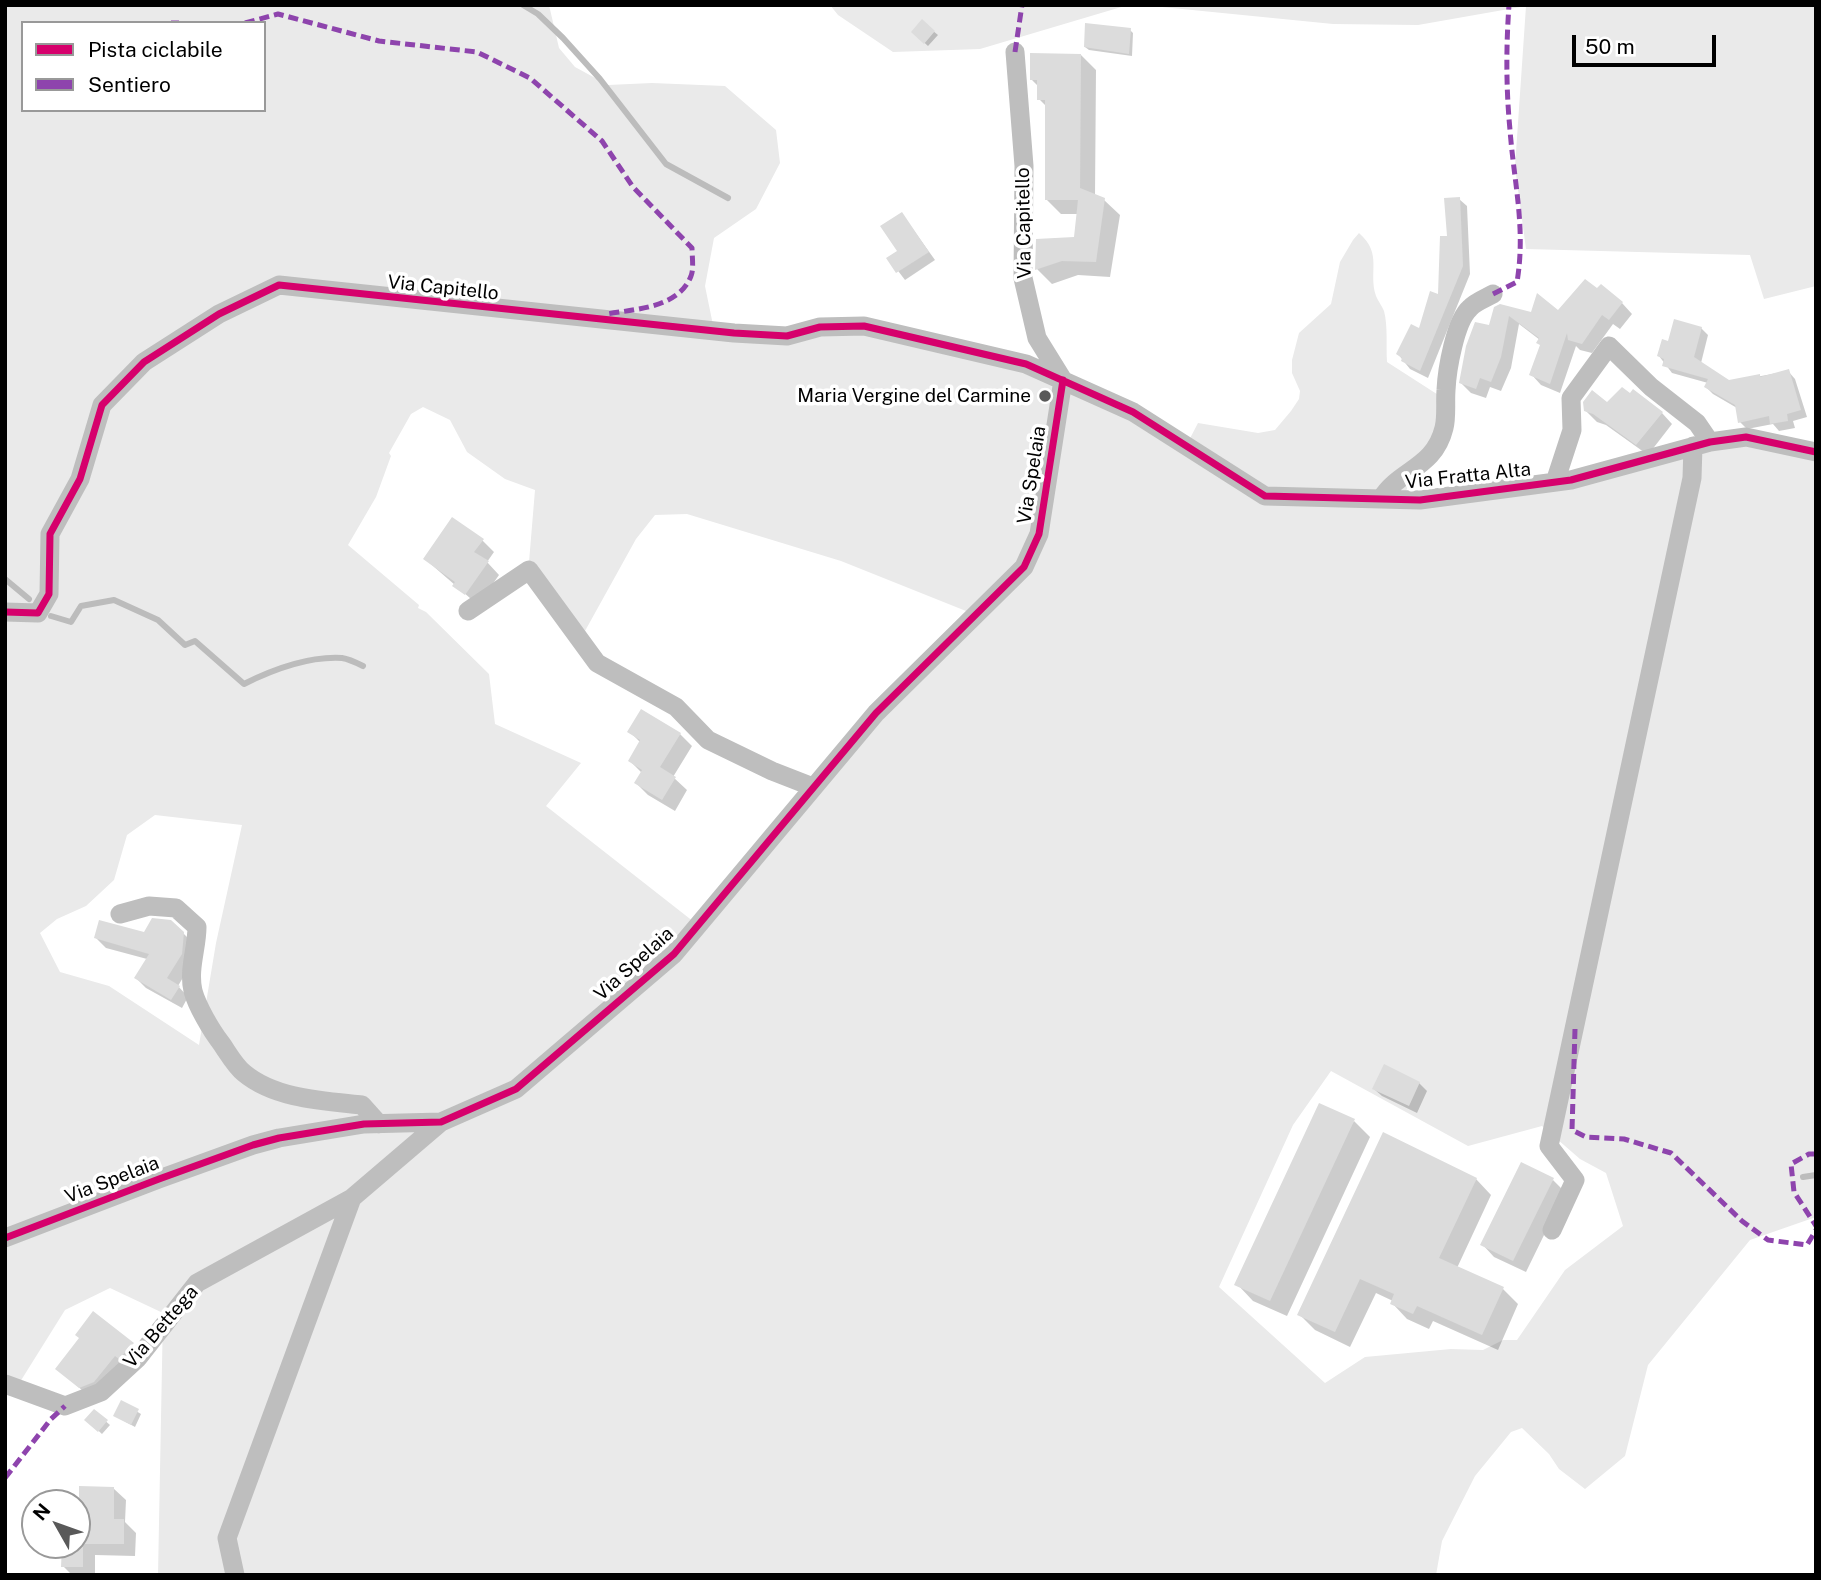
<!DOCTYPE html>
<style>
body{margin:0}
#map{position:relative;width:1821px;height:1580px;overflow:hidden;background:#fff;font-family:"Public Sans",sans-serif}
canvas{display:block}
.frame{position:absolute;inset:0;border:7px solid #000;pointer-events:none}
.legend{position:absolute;left:21px;top:21px;width:245px;height:91px;box-sizing:border-box;background:#fff;border:2px solid #999;margin:0;padding:9px 12px;list-style:none;font-size:21px;color:#000}
.legend li{display:flex;align-items:center;gap:14px;height:35px}
.legend b{width:35px;border:2px solid #999}
.north{position:absolute;left:21px;top:1489px;width:70px;height:70px;box-sizing:border-box;background:#fff;border:2px solid #999;border-radius:50%;rotate:310deg;font-size:19px;font-weight:700;line-height:28px;text-align:center;color:#000}
.north::after{content:'';display:block;margin:auto;width:24px;height:32px;background:#595959;clip-path:polygon(50% 0,100% 100%,50% 72%,0 100%)}
.scale{position:absolute;left:1572px;top:35px;width:144px;height:32px;box-sizing:border-box;border:4px solid #000;border-top:0;padding-left:9px;font-size:21px;line-height:24px;white-space:nowrap;color:#000;-webkit-text-stroke:5px #fff;paint-order:stroke}
</style>
<div id="map">
<canvas width="1821" height="1580"></canvas>
<div class="frame"></div>
<ul class="legend">
<li><b style="height:9px;background:#d6006c"></b>Pista ciclabile</li>
<li><b style="height:9px;background:#8e44ad"></b>Sentiero</li>
</ul>
<div class="north">N</div>
<div class="scale">50 m</div>
</div>
<script>
const c = document.querySelector('canvas').getContext('2d');
c.lineJoin = 'round';
function fillPath(path, color) { c.fillStyle = color; c.fill(path, 'evenodd'); }
function trace(path, color, width, dash) { c.strokeStyle = color; c.lineWidth = width; c.lineCap = dash ? 'butt' : 'round'; c.setLineDash(dash || []); c.stroke(path); }
function write(font, color, halo, rows, align = 'center') {
  c.font = font + ' "Public Sans",sans-serif'; c.lineWidth = 7; c.setLineDash([]); c.textBaseline = 'middle'; c.strokeStyle = halo; c.fillStyle = color; for (const [text, x, y, turn = 0] of rows) {
    c.save(); c.translate(x, y); c.rotate((+turn || 0) * Math.PI / 180); c.textAlign = isNaN(turn) ? turn : align; if (halo) c.strokeText(text, 0, 0); c.fillText(text, 0, 0); c.restore();
  }
}
fillPath(new Path2D(`
 M5 5H549L559 48 575 67 608 85 652 83 725 86 776 130 780 163 756 209 714 238 705 286 713 325 774 338 860 327 1067 381 1186 446 1198 423 1258 433 1275 430 1291 411 1299 399 1300 391 1292 373V360L1299 333 1331 304 1340 262 1353 240 1359 233C1383 254 1368 272 1376 296 1378 301 1382 306 1384 311 1388 326 1386 346 1387 362L1443 398 1441 419 1406 491 1517 488 1746 440 1816 450V1217L1750 1240 1648 1365 1625 1456 1585 1489 1559 1469 1549 1454 1522 1428 1511 1432 1475 1476 1442 1541 1436 1575H158L163 1313 110 1288 65 1310 20 1382 5 1378ZM23 23H264V110H23ZM423 407 450 420 467 452 505 479 535 490 529 562 580 640 636 539 655 515 687 514 841 561 976 615 694 922 546 806 581 763 495 724 489 674 426 612 418 608 419 605 348 545 376 497 391 456 389 453 411 414ZM155 815 242 825 216 943 199 1045 109 986 60 972 40 933 57 919 86 906 114 880 127 835ZM1331 1071 1468 1146 1542 1126 1580 1159 1606 1173 1623 1226 1565 1270 1517 1340H1503L1483 1350 1451 1349 1365 1357 1325 1383 1219 1287 1293 1125Z
 M830 5H1128L980 49 893 52 838 15Z
 M1142 5H1816V286L1764 299 1750 255 1526 249 1515 167 1526 6 1418 25 1333 24Z`), '#eaeaea');
fillPath(new Path2D(`
 M922 22 938 35 928 46 913 32Z
 M1130 30 1133 33 1132 56 1089 50 1085 47Z
 M1081 55 1096 70 1095 196 1104 200 1120 215 1110 277 1078 275 1052 284 1037 269 1075 239 1078 214H1061L1046 199 1047 107 1039 99V87L1032 80Z
 M1459 199 1467 206 1470 274 1428 378 1410 369 1398 354 1420 330 1440 297 1448 238Z
 M902 214 935 260 905 280 889 259 899 251Z
 M1622 303 1632 314 1620 329 1613 324 1592 353 1580 350 1576 346 1560 393 1541 385 1531 374 1542 346 1540 340 1519 324 1511 368 1501 391 1490 387 1486 398 1471 393 1461 383 1491 327 1495 309 1533 314 1558 313Z
 M1701 328 1708 335 1701 363 1729 382 1788 371 1795 379 1807 417 1793 421 1795 428 1779 431 1773 424 1747 429 1740 422 1737 408 1713 394 1706 387 1708 383 1672 373 1659 356 1670 343Z
 M1607 405 1662 413 1672 424 1648 455 1606 425 1597 422 1585 410Z
 M482 540 494 552 487 562 499 575 478 605 425 559Z
 M630 732 680 734 692 746 673 777 687 790 675 811 648 795 636 783 642 773 630 761 641 743Z
 M183 933 194 944 191 964 178 986 188 997 182 1008 146 988 136 978 147 959 106 948 96 938Z
 M1419 1083 1427 1091 1417 1113 1382 1096 1374 1089Z
 M1354 1121 1370 1137 1287 1316 1253 1301 1237 1284Z
 M1476 1179 1491 1195 1457 1268 1503 1289 1518 1304 1498 1350 1433 1321 1429 1329 1407 1319 1392 1303 1393 1301 1376 1293 1350 1347 1315 1330 1299 1314Z
 M1553 1180 1565 1192 1526 1272 1494 1257 1482 1244Z
 M94 1314 145 1356 92 1399 58 1369 81 1339Z
 M121 1402 141 1414 135 1427 115 1416Z
 M94 1411 110 1425 102 1434 87 1420Z
 M113 1488 126 1500 125 1522 136 1533 135 1556 95 1555V1575H72L63 1566 64 1545H77V1534H81Z`), '#0003');
trace(new Path2D(`
 M523 5 538 14 563 38 600 79 666 164 728 198
 M5 579 29 599
 M51 616 71 622 81 606 114 600 158 620 185 645 195 641 244 684C274 669 308 656 342 658 349 659 357 663 363 666
 M1803 1177 1816 1175`), '#bcbcbc', 6);
fillPath(new Path2D(`
 M922 19 935 31 924 44 911 32Z
 M1085 23 1131 28 1129 54 1084 47Z
 M1030 53 1081 54 1080 188 1105 198 1096 262 1062 261 1035 270 1036 239 1074 237 1078 200H1045V100H1037V80H1030Z
 M1460 197 1463 266 1420 371 1401 361 1402 358 1396 354 1411 324 1419 328 1430 291 1438 294 1440 236H1447L1444 198Z
 M902 212 929 252 896 273 886 258 897 251 880 226Z
 M1585 279 1597 288 1601 284 1623 302 1609 320 1602 315 1582 344 1568 340 1567 333 1550 384 1529 375 1540 345 1536 343 1539 338 1509 316 1501 357 1491 382 1480 378 1476 389 1459 383 1466 346 1475 322 1489 325 1494 307 1500 304 1531 312 1537 293 1558 310Z
 M1674 319 1702 327 1694 357 1729 380 1760 374V377L1789 369 1801 410 1787 414 1788 421 1770 424 1769 416 1738 423 1735 405 1704 387 1708 379 1662 366 1664 359 1657 356 1662 339 1668 341Z
 M1622 387 1630 393 1633 389 1663 412 1636 445 1593 414 1584 411 1583 402 1592 390 1607 402Z
 M452 517 484 539 474 552 489 561 465 595 452 586 455 582 423 559Z
 M641 709 681 733 660 767 676 777 662 800 634 783 642 770 628 761 640 740 627 732Z
 M152 918 171 920 184 932 182 954 167 978 180 986 171 1000 134 978 149 954 94 938 99 920 144 932Z
 M1384 1064 1420 1082 1409 1106 1372 1089Z
 M1319 1103 1355 1119 1270 1301 1234 1285Z
 M1383 1132 1477 1178 1439 1258 1504 1287 1482 1335 1417 1306 1413 1314 1390 1304 1394 1294 1360 1279 1335 1332 1297 1315Z
 M1521 1162 1554 1178 1513 1261 1480 1245Z
 M93 1311 134 1343 119 1359 115 1356 94 1382 79 1388 55 1369 79 1338 75 1335Z
 M121 1400 139 1409 131 1425 113 1416Z
 M94 1409 108 1420 98 1432 84 1420Z
 M79 1486 114 1487V1519H124V1544H79Z
 M62 1545H83V1567H61Z`), '#dcdcdc');
trace(new Path2D(`
 M1015 52 1024 166 1023 278 1037 338 1063 380
 M1555 482 1572 430 1571 398 1609 346 1651 387 1697 423 1710 442
 M1381 499C1399 469 1434 469 1444 428 1447 417 1445 402 1446 390 1447 370 1455 321 1470 308 1475 302 1486 298 1493 294
 M468 611 529 570 597 663 676 707 708 740 772 771 813 787
 M5 612 38 613 49 594 50 534 80 479 102 405 144 362 219 314 279 285 734 333 787 336 820 327 864 326 1026 364 1133 412 1265 496 1420 500 1571 480 1710 442 1746 437 1816 452
 M120 914 149 906 176 908 197 927C197 948 188 969 193 991 197 1006 211 1030 221 1043 228 1053 235 1066 244 1073 275 1099 324 1101 362 1105L379 1124
 M1552 1230 1575 1180 1549 1146 1692 478 1693 446
 M5 1238 159 1179 253 1145 279 1138 364 1124 441 1122 516 1089 674 954 876 713 1024 567 1039 534 1063 380
 M5 1384 65 1406 101 1392 138 1358 197 1283 352 1198
 M235 1575 227 1538 352 1198 441 1122`), '#bebebe', 19);
trace(new Path2D(`
 M171 23H179
 M245 23 278 14 379 41 477 52 530 78 602 141 633 187 692 248C692 256 694 269 691 276 679 308 635 309 607 314
 M1015 52 1022 5
 M1493 294 1517 282C1526 228 1514 183 1510 130 1506 89 1506 47 1509 5
 M1575 1029 1572 1130 1586 1137 1624 1139 1671 1153 1742 1221 1768 1240 1807 1245 1816 1230
 M1816 1154H1809L1791 1164 1794 1192 1816 1226
 M5 1478 51 1419 65 1406`), '#8e44ad', 5, [10, 5]);
trace(new Path2D(`
 M5 612 38 613 49 594 50 534 80 479 102 405 144 362 219 314 279 285 734 333 787 336 820 327 864 326 1026 364 1133 412 1265 496 1420 500 1571 480 1710 442 1746 437 1816 452
 M5 1238 159 1179 253 1145 279 1138 364 1124 441 1122 516 1089 674 954 876 713 1024 567 1039 534 1063 380`), '#d6006c', 7);
for (const [x, y, r, color] of [
 [1045,396,7,"#595959"]
]) { const dot = new Path2D(); dot.arc(x, y, r, 0, 2 * Math.PI); c.fillStyle = color; c.fill(dot); trace(dot, '#fff', 2.5); }
write('19px', '#000', '#fff', [
 ["Via Capitello",1024,223,-91],
 ["Via Capitello",443,288,6],
 ["Via Spelaia",1032,475,-81],
 ["Via Fratta Alta",1468,476,-6],
 ["Via Spelaia",634,964,-42],
 ["Via Spelaia",112,1180,-21],
 ["Via Bettega",161,1327,-49]
]);
write('19px', '#000', '#fff', [
 ["Maria Vergine del Carmine",1031,396]
], 'right');
</script>
